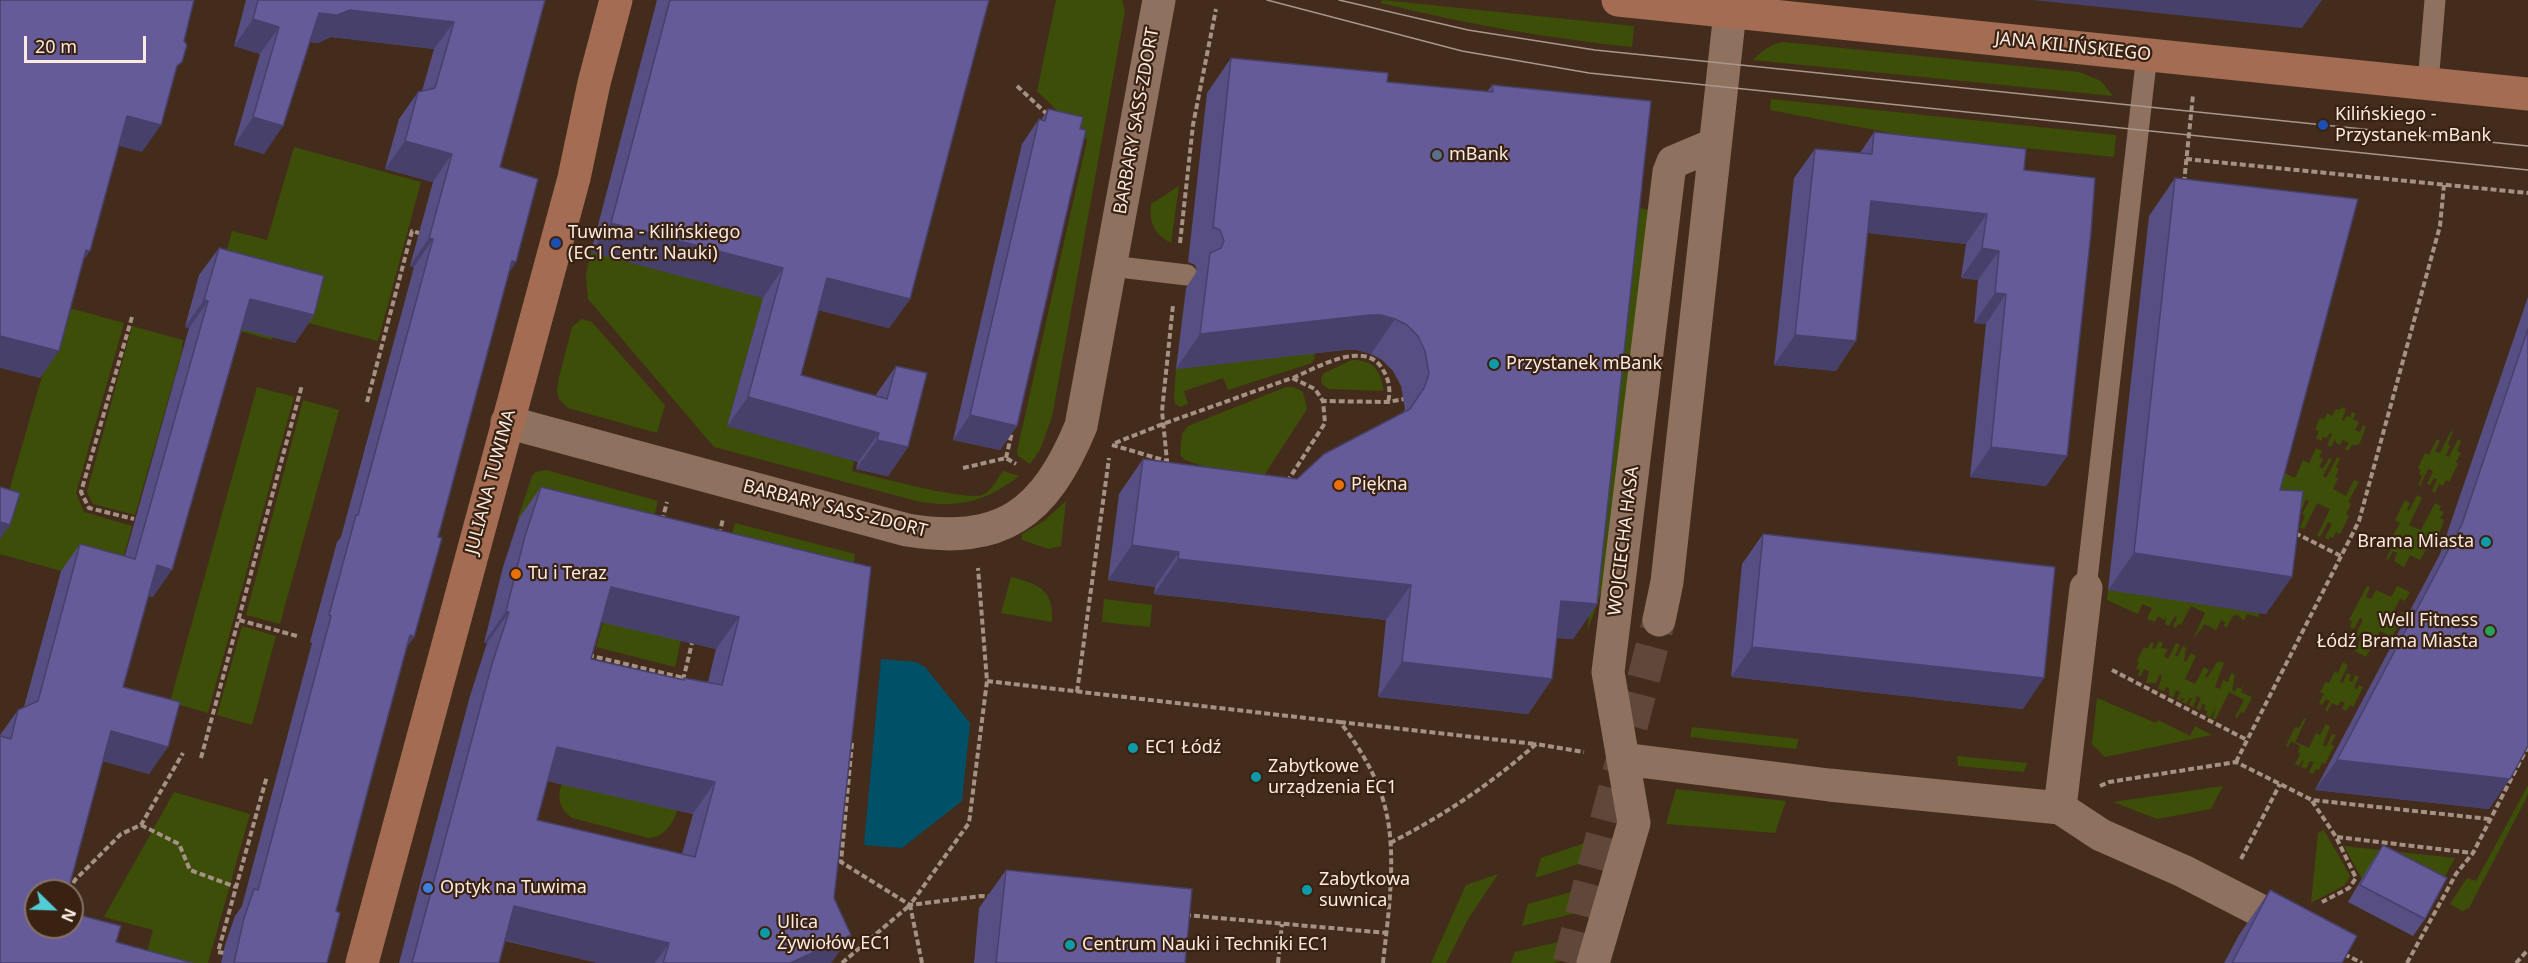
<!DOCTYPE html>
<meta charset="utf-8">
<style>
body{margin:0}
#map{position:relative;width:2528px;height:963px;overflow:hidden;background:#442c1c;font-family:"Noto Sans",sans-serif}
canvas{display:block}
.north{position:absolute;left:24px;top:879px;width:60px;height:60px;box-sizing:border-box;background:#392212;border:2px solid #877264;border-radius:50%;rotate:113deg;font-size:16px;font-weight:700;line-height:24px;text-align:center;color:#fbeae0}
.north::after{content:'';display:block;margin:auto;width:21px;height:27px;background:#52ccd6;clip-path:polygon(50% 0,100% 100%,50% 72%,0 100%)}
.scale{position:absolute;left:24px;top:36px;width:122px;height:27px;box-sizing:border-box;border:3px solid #fbeae0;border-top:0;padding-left:8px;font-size:18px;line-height:21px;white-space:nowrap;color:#fbeae0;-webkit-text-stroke:4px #392212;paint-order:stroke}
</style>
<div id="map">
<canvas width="2528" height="963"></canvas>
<div class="north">N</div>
<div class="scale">20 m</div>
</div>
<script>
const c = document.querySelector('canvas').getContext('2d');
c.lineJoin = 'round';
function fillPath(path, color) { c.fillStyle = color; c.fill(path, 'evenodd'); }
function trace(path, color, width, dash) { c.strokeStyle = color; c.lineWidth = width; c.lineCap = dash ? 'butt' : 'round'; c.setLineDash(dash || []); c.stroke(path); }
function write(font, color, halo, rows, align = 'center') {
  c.font = font + ' "Noto Sans",sans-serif'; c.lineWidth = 4.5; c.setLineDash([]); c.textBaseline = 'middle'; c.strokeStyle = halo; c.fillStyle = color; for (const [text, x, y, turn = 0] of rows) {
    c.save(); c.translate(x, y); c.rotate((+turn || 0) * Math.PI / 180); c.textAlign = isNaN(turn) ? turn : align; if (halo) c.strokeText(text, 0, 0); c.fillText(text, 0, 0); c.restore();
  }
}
fillPath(new Path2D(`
 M1056 0H1122L1125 11 1052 417 1040 450 1030 464 1018 456 1017 451 1087 140 1037 91Z
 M1382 0 1634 26 1632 47C1548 38 1464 24 1381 3Z
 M1783 42 2079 72 2101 81 2113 96 1753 60C1761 51 1771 44 1783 42Z
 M1771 99 2116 135 2114 157 1906 136 1770 110Z
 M294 147 421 182 378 341 300 321 284 299 272 340 221 326 219 279 232 231 267 240Z
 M1179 186 1171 243C1154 234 1149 223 1151 204Z
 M1635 207 1649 210 1603 588 1587 632Z
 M591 252 763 298 727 426 854 461 852 471C874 476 965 501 982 495 992 491 997 479 1003 471L1019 476C986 501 962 508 920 502L714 447 588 299 586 275Z
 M62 306 124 323 76 493 84 512 132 526 116 586 0 554V523Z
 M582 319 592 322 665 405 657 433 568 408 559 399 557 391 559 377 572 327Z
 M132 326 183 340 181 355 135 515 93 504 87 492Z
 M1314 353 1315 357 1312 363 1228 390 1223 378 1184 391 1188 404 1180 407 1175 404 1174 398 1176 369Z
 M1352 360C1374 360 1380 370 1384 391L1329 389 1322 384 1321 378 1324 373Z
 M257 387 294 397 208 713 170 702Z
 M1286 387H1294L1303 392 1307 409 1258 485 1185 460 1180 455 1182 434 1188 426Z
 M303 400 339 410 280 624 246 615Z
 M2341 407 2346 409 2342 420 2344 421 2346 416 2350 417 2352 412 2356 414 2353 419 2359 422 2355 430 2360 432 2363 425 2366 427 2359 445H2352L2348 451 2345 449 2349 443 2343 440 2340 445 2336 443 2335 439 2331 447 2327 445 2332 434 2330 433 2327 438 2323 437 2321 441 2316 438 2319 431 2315 429 2320 418 2324 419 2327 413 2332 416 2336 409 2340 410Z
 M2451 431 2453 432 2448 444 2450 446 2446 456 2449 457 2458 439 2461 441 2457 451 2461 453 2456 462 2458 464 2449 482 2446 480 2443 486 2439 484 2435 493 2432 491 2437 479 2434 478 2430 485 2427 484 2433 471 2428 469 2420 486 2418 485 2422 476 2419 474 2421 470 2418 468 2425 453 2429 455 2437 439 2440 441 2435 451 2440 453Z
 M2316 448 2322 451 2319 457 2323 459 2319 467 2323 469 2329 458 2332 459 2323 476 2326 478 2337 457 2340 459 2336 467 2339 469 2335 477 2338 478 2333 489 2346 496 2354 480 2359 482 2348 502 2351 504 2346 514 2349 516 2340 534 2336 532 2333 538 2330 536 2328 540 2325 538 2332 524 2328 522 2320 537 2317 536 2330 509 2317 503 2304 529 2300 527 2305 516 2302 514 2309 501 2306 500 2301 512 2276 492 2283 472 2295 478 2303 460 2309 463Z
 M546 470 658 501 646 549 518 518 532 476 536 472Z
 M2417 495 2422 498 2409 525 2421 530 2435 503 2441 506 2439 510 2444 512 2440 518 2444 520 2434 549 2428 547 2420 560 2410 555 2404 567 2394 561 2397 553 2393 551 2388 560 2386 559 2396 539 2392 537 2400 523 2395 520 2405 500 2410 503 2407 510 2409 511Z
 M1066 501 1061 546 1049 549 1022 540V534L1044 521Z
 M735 523 855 554 849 599 723 568Z
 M1011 577C1039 584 1054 590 1052 622L1001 613Z
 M2367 586 2370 587 2366 597 2371 599 2376 590 2391 597 2397 586 2410 592 2405 601 2400 599 2391 616 2397 619 2401 612 2404 613 2392 637 2380 631 2366 657 2355 651 2363 634 2360 633 2354 646 2351 644 2363 620 2360 618 2354 629 2350 627 2352 622 2349 620Z
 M2108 590 2260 613 2258 617 2247 614 2244 621 2238 615 2233 616 2227 627 2224 626 2225 622 2221 620 2216 630 2205 624 2195 637H2194L2205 613 2191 606 2181 625 2178 624 2176 628 2173 627 2177 617 2175 616 2169 626 2165 624 2166 616 2164 620 2158 616 2155 622 2147 619 2152 608 2142 604 2138 614 2107 600Z
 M1104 599 1152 605 1150 627 1102 622Z
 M603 622 681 640 675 667 596 647Z
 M242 626 276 636 252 725 217 715Z
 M2159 641 2163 643 2161 648 2168 649 2164 656 2168 659 2176 643 2180 645 2175 655 2177 657 2183 646 2186 648 2184 661 2186 662 2191 653 2196 656 2185 679 2195 684 2204 667 2209 670 2205 676 2207 678 2218 661 2224 663 2215 687 2220 689 2223 680 2228 682 2231 673 2235 675 2232 690 2235 692 2237 687 2241 689 2245 682 2241 692 2252 697 2244 713 2241 712 2237 718 2235 717 2244 700 2229 692 2215 720 2212 718 2217 706 2210 718 2206 715 2207 711 2204 709 2206 705 2202 704 2200 710 2196 709 2201 698 2197 696 2193 707 2189 705 2192 698H2190L2186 704 2182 702 2184 699 2182 697 2180 701 2177 699 2180 692 2176 690 2173 698 2169 695V688L2166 687 2164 691 2158 689 2162 676 2160 674 2156 683H2146L2149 671 2144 669 2140 677 2138 675 2140 670 2136 669 2139 662 2137 661 2144 647 2147 649 2151 642 2154 643 2152 648 2155 649Z
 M2343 662 2348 665 2340 682 2343 683 2347 673 2351 675 2349 680 2352 682 2355 675 2359 677 2354 688 2357 689 2359 685 2363 687 2353 707 2350 705 2346 711 2342 709 2345 703 2341 701 2338 706 2332 703 2327 712 2325 710 2330 701 2326 699 2322 705 2319 703 2324 694 2320 692 2326 682 2329 683 2335 671 2338 673Z
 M2097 698 2156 723 2158 720 2190 736 2195 726 2212 735 2105 757 2092 744Z
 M2304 718 2306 719 2295 742 2309 748 2316 733 2320 735 2326 724 2330 726 2323 745 2326 747 2332 734 2336 735 2331 744 2334 746 2325 764 2322 763 2319 770 2316 769 2313 774 2309 772 2314 762 2310 761 2306 769 2301 767 2304 761 2302 760 2299 766 2295 764 2300 754 2298 752 2300 746 2291 741 2288 747 2286 746 2295 727 2299 728Z
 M1692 727 1799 739 1796 749 1690 737Z
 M1957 756 2027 763 2024 772 1958 766Z
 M562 784 677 810C674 823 664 837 649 838L572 818C560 809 556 798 562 784Z
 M2528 785V795L2469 908 2462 911 2450 904 2467 878 2476 881Z
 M2223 786 2211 809 2157 819 2113 802Z
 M1676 789 1786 801 1775 833 1666 824Z
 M174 792 250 814 208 963H144L153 930 104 917Z
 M2324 830 2350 876 2345 885 2311 903 2318 833Z
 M1599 838 1594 859 1535 878 1541 858Z
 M2344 846 2455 858 2435 895 2362 879Z
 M1498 874 1468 919 1446 963H1431L1466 885Z
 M1585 888 1580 912 1522 926 1528 904Z
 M1571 939 1565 960 1553 963H1511L1515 952Z`), '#3c4e08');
fillPath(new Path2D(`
 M881 659 916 662 925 667 970 723 962 801 902 848 864 845Z`), '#005067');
trace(new Path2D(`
 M1569 963 1659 620`), '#5f4839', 33, [33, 16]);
trace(new Path2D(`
 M1017 86 1048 115
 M2186 159 2528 193
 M2184 183 2193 95
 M1180 243 1193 125 1216 9
 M132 317 81 492 89 508 134 519
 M1293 378C1316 368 1366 338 1383 370 1389 379 1391 391 1388 402
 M367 402 412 231 419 233
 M1115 443 1163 424 1292 378 1315 389 1323 401
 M1112 445 1167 461 1162 411 1173 305
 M1006 458 1012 432
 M963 468 1006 458 1016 464
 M1287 482 1325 423 1323 401 1388 402 1404 399
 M662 521 667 502
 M2295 533 2341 556
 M719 535 723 519
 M239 620 297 636
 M588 655 684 678
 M2112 670 2247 740
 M683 680 692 643
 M987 681 1340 722C1360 748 1379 779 1386 811 1397 858 1388 916 1383 963
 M1077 692 1109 458
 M1340 722 1535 744
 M852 743 841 862 910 905 981 896 992 897
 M201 758 302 385
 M2236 762 2359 521 2440 226 2444 185
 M2100 786 2109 782 2236 762 2312 800 2489 819
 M2312 801 2336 837 2356 878 2349 888 2322 902
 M141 825 179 844 190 870 236 887
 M2337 837 2472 853
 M1390 843C1443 816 1491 784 1536 744L1584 752
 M2241 859 2280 784
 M69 891 75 880 121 834 141 825 183 753
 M1185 915 1387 933
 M224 953 218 952 267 776
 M2344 954 2362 963
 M842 963 910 905
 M922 963 910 905 969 823 987 681 978 568
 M1278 963 1282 924
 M2407 963 2456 874 2473 853 2528 746
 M2516 963 2528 950`), '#a69185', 4, [6, 3]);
trace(new Path2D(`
 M2428 83 2435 0
 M1111 266 1187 275
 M2086 588 2147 54`), '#8e715f', 21);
trace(new Path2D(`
 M507 422 907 530C1002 546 1045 513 1081 426L1159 0
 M1659 620 1667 582 1730 12
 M1623 759 1829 785 2060 808 2101 835 2183 871 2298 930
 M2060 808 2086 588
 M1593 963 1634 823 1608 672 1669 172 1673 162 1711 146 1715 141`), '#8e715f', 33);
trace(new Path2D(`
 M1618 0 2528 94
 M362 963 574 178 594 83 616 0`), '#a36c53', 33);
trace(new Path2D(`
 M1267 0 1462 51 1589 73 2528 170
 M1339 0 1468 30 1595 50 2528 146`), '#ab968a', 1.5);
fillPath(new Path2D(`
 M246 0H545L500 167 516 262 508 274 438 537 414 637 407 647 369 786 336 911 327 963H221L225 945 235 916 242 906 312 643 310 642 337 542 341 537 414 267 410 266 433 182 385 169 399 119 418 92 422 91 434 49 331 37 318 43 310 42 264 154 234 145 260 54 234 46Z
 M657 0H989L910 299 889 328 818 310 801 375 875 396 896 366 908 447 888 476 856 469 858 462 727 426 763 298 591 252Z
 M1231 58 1387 82 1487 92 1492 85 1597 604 1573 639 1557 638 1552 679 1528 714 1378 697 1386 620 1154 594 1155 587 1108 580 1119 494 1143 459 1297 479 1403 413 1405 409 1401 386 1393 371 1382 360 1371 354 1357 350H1344L1176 369 1186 288 1197 271 1195 265 1188 262 1207 93Z
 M1048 109 1017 426 1000 450 953 440 1022 144 1039 119 1041 120Z
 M1874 132 2024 170 2067 456 2046 486 1970 477 1986 324 1974 323 1978 280 1961 278 1966 244 1868 233 1836 371 1774 365 1794 178 1815 149 1860 153Z
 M2175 178 2280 490 2266 614 2108 590 2149 216Z
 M219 248 314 315 295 343 241 329 153 597 148 596 123 687 149 774 103 761 36 927 116 942 0 963V735L18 710 24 707 61 571 80 544 125 556 189 328 185 327 199 275Z
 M2528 297V746L2489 809 2315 790 2440 554Z
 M541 487 871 567 834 898 851 935 831 963H598L505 941 499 963H399L470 696 487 643H484L503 567 519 518ZM601 622 716 649 708 682 684 678 682 680 591 659ZM547 781 693 814 682 854 537 820Z
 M1763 534 2023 709 1731 677 1742 564Z
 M2383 845 2425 919 2413 936 2348 902 2371 863Z
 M1006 870 1185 963H974L979 908Z
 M2270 890 2342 963H2224L2239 935Z`), '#574e83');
fillPath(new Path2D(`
 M2033 0H2322L2302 28Z
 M350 10 454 22 434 49 331 37 318 43 300 41 319 13Z
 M253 19 279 27 260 54 234 46Z
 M127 116 161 125 142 152 108 143Z
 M253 117 283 126 264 154 234 145Z
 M405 141 452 154 433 182 385 169Z
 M1871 201 1987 214 1966 244 1850 231Z
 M611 223 783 268 763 298 591 252Z
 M429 238 433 239 414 267 410 266Z
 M1982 248 1999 251 1978 280 1961 278Z
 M86 250 90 251 71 279Z
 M512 261 516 262 497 290Z
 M827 278 910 299 889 328 806 307Z
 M1995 293 2006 294 1986 324 1974 323Z
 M250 299 314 315 295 343 230 326Z
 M204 300 208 301 189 328 185 327Z
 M1369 315H1381L1395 319 1371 354 1357 350H1344L1176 369 1200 334Z
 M1795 335 1856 341 1836 371 1774 365Z
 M0 336 59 351 40 378 0 368Z
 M748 397 879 433 858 462 727 426Z
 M970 415 1017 426 1000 450 953 440Z
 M877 440 908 447 888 476 856 469Z
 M1991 447 2067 456 2046 486 1970 477Z
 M0 522 10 525 0 539Z
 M1132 545 1179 552 1155 587 1108 580Z
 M2134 553 2292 577 2266 614 2108 590Z
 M1178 559 1411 585 1386 620 1154 594Z
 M157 565 172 570 153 597 138 593Z
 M611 587 739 617 716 649 588 619Z
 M1561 601 1597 604 1573 639 1536 636Z
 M506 611 509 612 487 643H484Z
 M410 635 414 637 395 664Z
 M1752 647 2044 678 2023 709 1731 677Z
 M1402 662 1552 679 1528 714 1378 697Z
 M111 731 168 747 149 774 91 758Z
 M557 747 715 782 693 814 534 778Z
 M2337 760 2510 779 2489 809 2315 790Z
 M514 906 669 943 655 963H598L492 937Z
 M851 935 831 963H790Z`), '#47406a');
const building = new Path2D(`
 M0 0H194L184 41 187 45 182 62 177 66 161 125 127 116 90 251 86 250 59 351 0 336Z
 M258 0H545L500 167 538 179 516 262 512 261 438 537 442 538 414 637 410 635 369 786 336 911 340 913 327 963H234L244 918 254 889 258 890 331 616 329 615 356 515H358L433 239 429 238 452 154 405 141 418 92 435 88 454 22 350 10 337 15 319 13 283 126 253 117 279 27 253 19Z
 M670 0H989L910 299 827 278 801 375 887 399 896 366 927 373 908 447 877 440 879 433 748 397 783 268 611 223Z
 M1231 58 1388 73 1387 82 1493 92 1492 85 1651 101 1597 604 1561 601 1552 679 1402 662 1411 585 1178 559 1179 552 1132 545 1143 459 1297 479 1324 454 1410 409 1424 388 1429 374 1425 351 1418 336 1407 325 1395 319 1381 315H1369L1200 334 1210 253 1221 248 1224 241 1220 230 1213 227Z
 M1048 109 1083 117 1080 129 1086 130 1017 426 970 415 1039 119 1045 121Z
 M1874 132 2026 149 2024 170 2095 178 2091 233 2067 456 1991 447 2006 294 1995 293 1999 251 1982 248 1987 214 1871 201 1856 341 1795 335 1815 149 1872 154Z
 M2175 178 2358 199 2280 490 2303 491 2292 577 2134 553Z
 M219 248 324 276 314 315 250 299 172 570 157 565 123 687 180 702 168 747 111 731 68 891H36V927H72V913L121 926 116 942 193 963H0V736L11 739 18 710 38 701 80 544 135 559 208 301 204 300Z
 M2528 329V746L2510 779 2337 760 2462 524Z
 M0 487 20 493 10 525 0 522Z
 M541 487 871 567 834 898 851 935 790 963H663L669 943 514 906 499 963H412L492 664 509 612 506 611 525 536ZM611 587 739 617 722 685 684 678V680L591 659ZM557 747 715 782 695 857 537 820Z
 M1763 534 2055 567 2044 678 1752 647Z
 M2383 845 2447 878 2425 919 2360 885Z
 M1006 870 1192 889 1185 963H996Z
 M2270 890 2357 936 2342 963H2232Z`);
fillPath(building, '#655b98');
trace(building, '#47406a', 1.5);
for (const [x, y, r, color] of [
 [2323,125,6,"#1a4fb4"],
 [1437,155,6,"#5c6f8a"],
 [556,243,6,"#1a4fb4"],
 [1494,364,6,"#0f9aa8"],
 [1339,485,6,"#e8710a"],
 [2486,542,6,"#0f9aa8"],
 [516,574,6,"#e8710a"],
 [2490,631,6,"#2e9e5b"],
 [1133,748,6,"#0f9aa8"],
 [1256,777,6,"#0f9aa8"],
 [428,888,6,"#3f7fe0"],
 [1307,890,6,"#0f9aa8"],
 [765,933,6,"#0f9aa8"],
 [1070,945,6,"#0f9aa8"]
]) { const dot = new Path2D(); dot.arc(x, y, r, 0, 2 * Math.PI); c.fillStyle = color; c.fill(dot); trace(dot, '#392212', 2); }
write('18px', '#fbeae0', '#392212', [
 ["JANA KILIŃSKIEGO",2073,47,6],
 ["BARBARY SASS-ZDORT",1137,121,-80],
 ["JULIANA TUWIMA",491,482,-75],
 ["BARBARY SASS-ZDORT",835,509,14],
 ["WOJCIECHA HASA",1624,541,-83]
]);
write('18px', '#fbeae0', '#392212', [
 ["Kilińskiego -",2335,115],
 ["Przystanek mBank",2335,136],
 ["mBank",1449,155],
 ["Tuwima - Kilińskiego",568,233],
 ["(EC1 Centr. Nauki)",568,254],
 ["Przystanek mBank",1506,364],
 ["Piękna",1351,485],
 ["Brama Miasta",2474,542,"right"],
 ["Tu i Teraz",528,574],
 ["Well Fitness",2478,621,"right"],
 ["Łódź Brama Miasta",2478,642,"right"],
 ["EC1 Łódź",1145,748],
 ["Zabytkowe",1268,767],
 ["urządzenia EC1",1268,788],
 ["Zabytkowa",1319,880],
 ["suwnica",1319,901],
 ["Optyk na Tuwima",440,888],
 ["Ulica",777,923],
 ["Żywiołów EC1",777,944],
 ["Centrum Nauki i Techniki EC1",1082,945]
], 'left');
</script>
